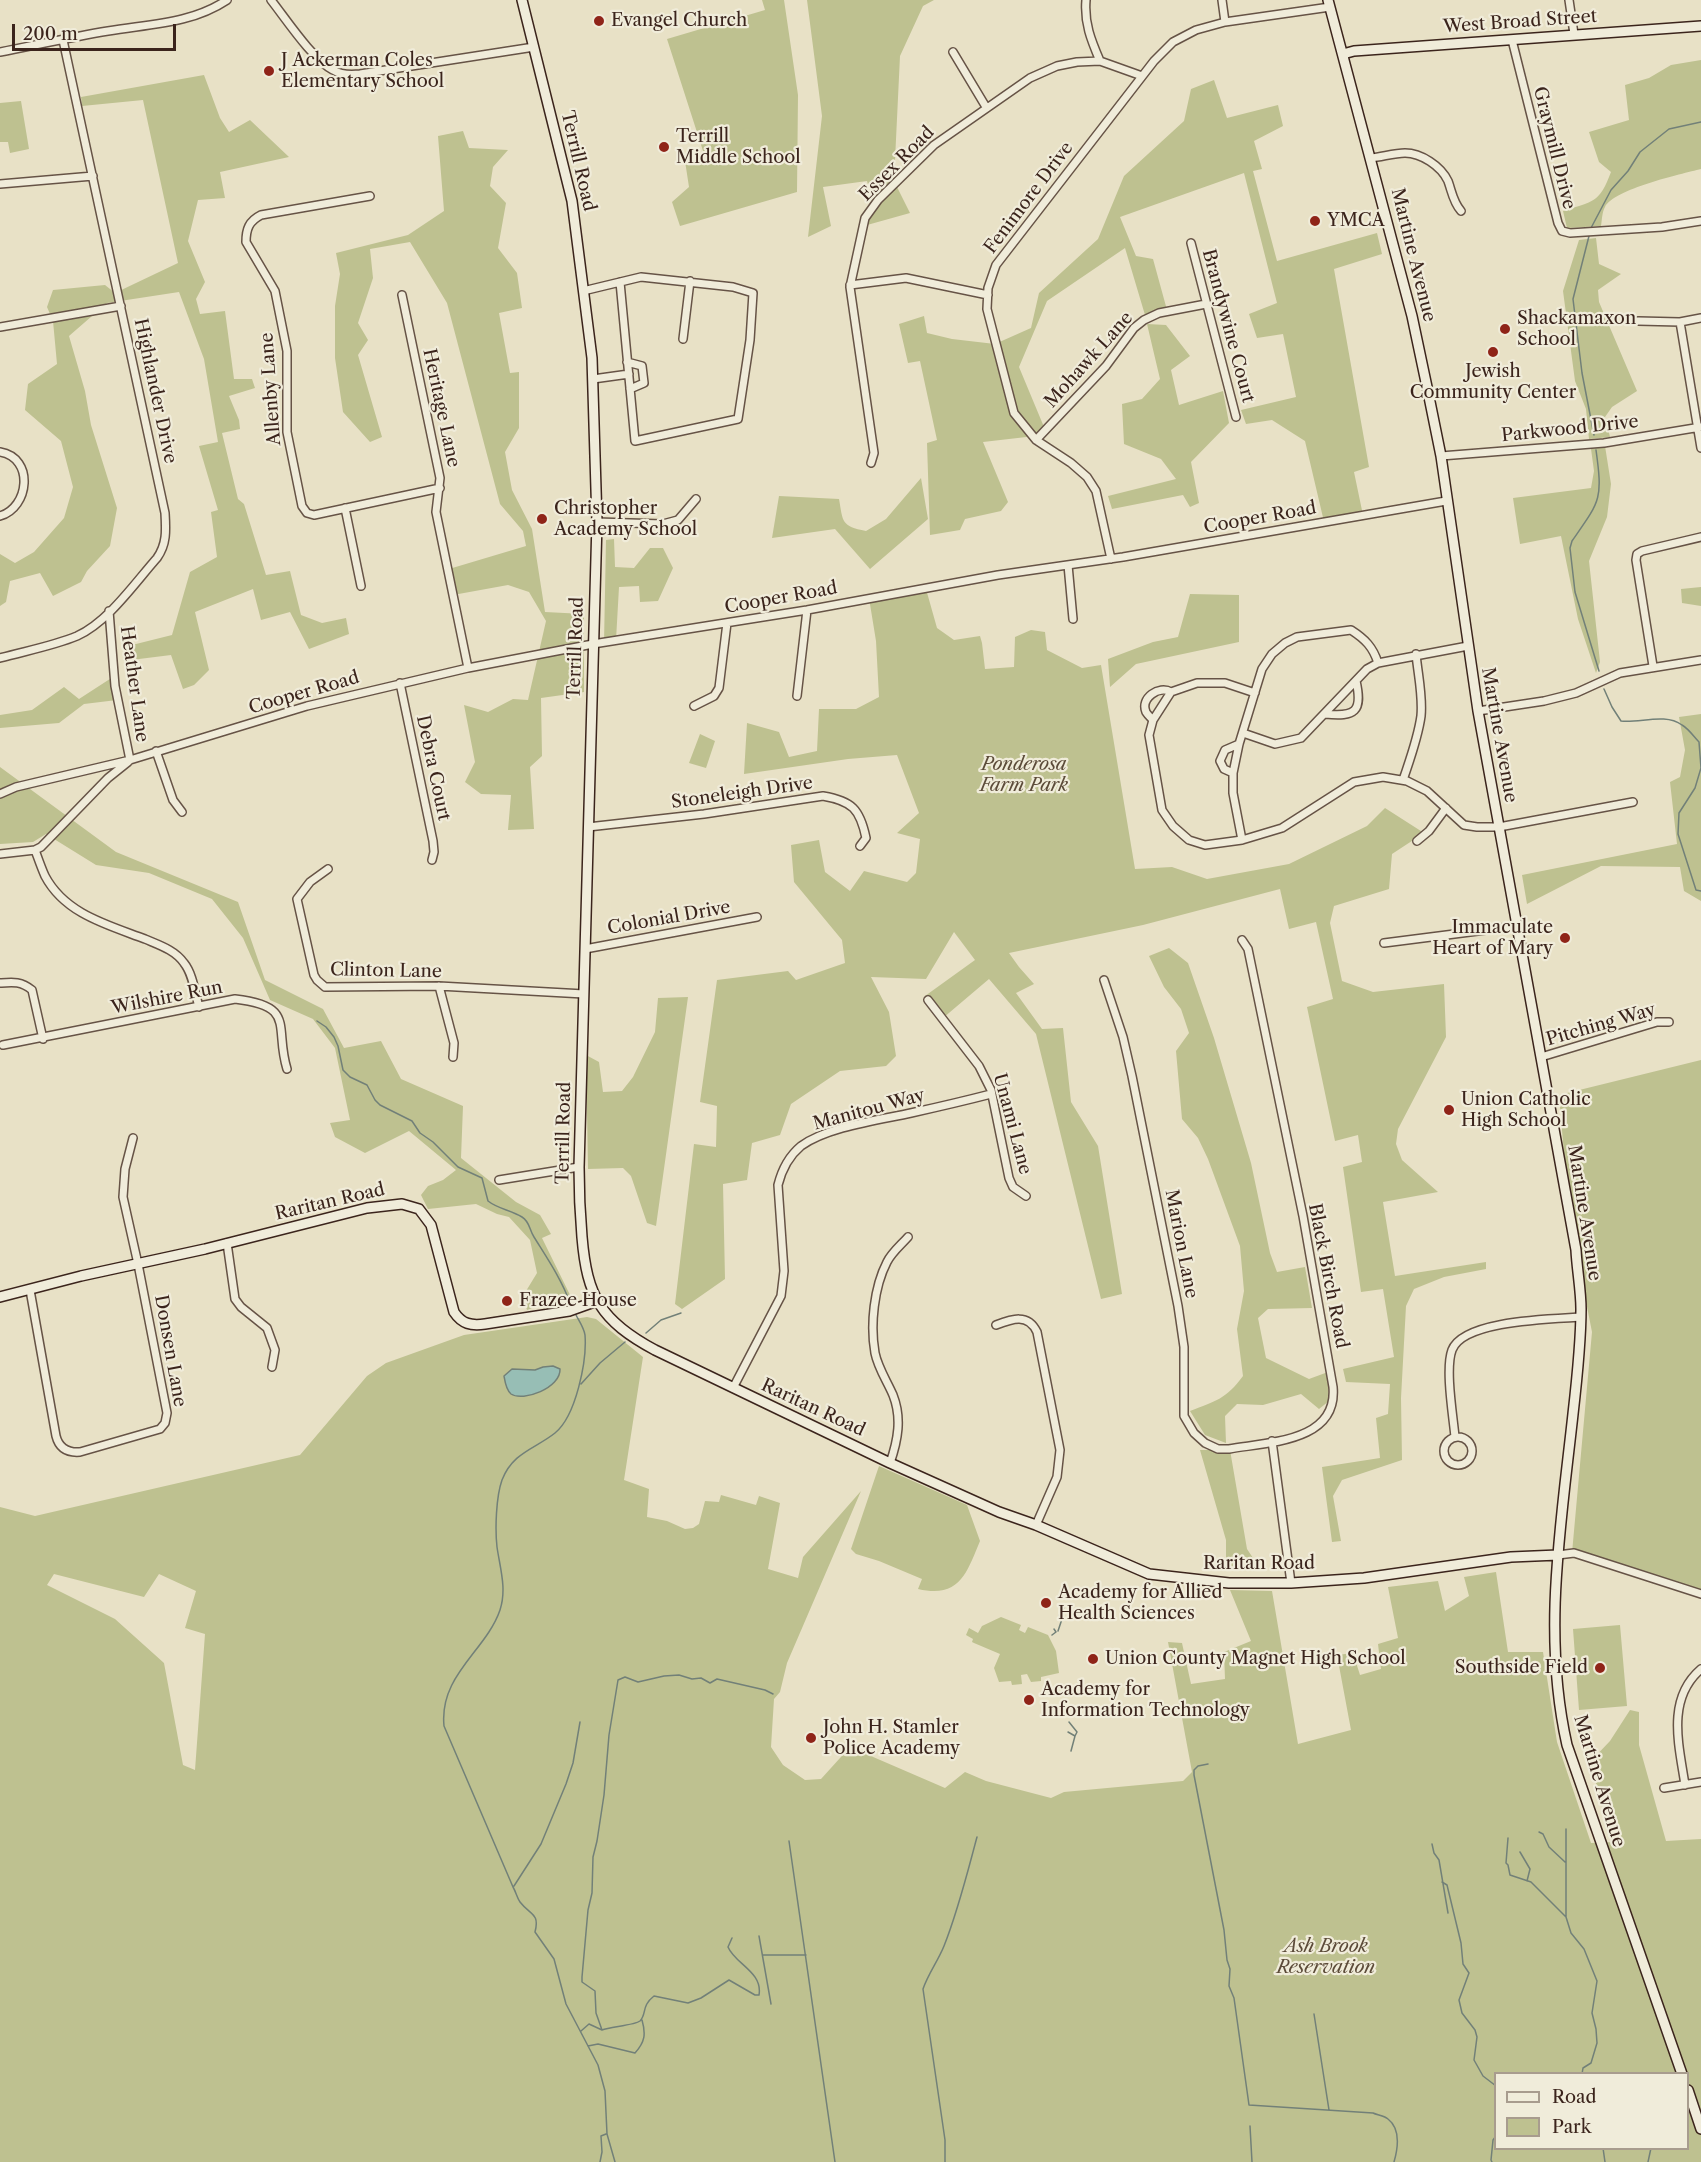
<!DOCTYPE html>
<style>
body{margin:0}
#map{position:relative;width:1701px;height:2162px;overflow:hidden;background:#e8e1c6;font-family:"Libre Caslon Text",serif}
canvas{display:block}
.legend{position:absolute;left:1494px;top:2072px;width:195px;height:78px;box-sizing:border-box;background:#f0ecda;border:2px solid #a89c8e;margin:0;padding:8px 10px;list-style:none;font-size:18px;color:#3b241c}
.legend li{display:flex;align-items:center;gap:12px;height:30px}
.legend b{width:30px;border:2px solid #a89c8e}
.scale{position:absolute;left:12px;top:24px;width:164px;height:27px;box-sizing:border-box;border:3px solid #3b241c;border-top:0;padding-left:8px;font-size:18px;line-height:21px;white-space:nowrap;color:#3b241c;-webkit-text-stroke:4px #f0ecda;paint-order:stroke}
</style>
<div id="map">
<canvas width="1701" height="2162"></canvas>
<ul class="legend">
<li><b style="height:8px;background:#f0ecda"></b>Road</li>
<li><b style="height:16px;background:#bec190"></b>Park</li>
</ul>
<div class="scale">200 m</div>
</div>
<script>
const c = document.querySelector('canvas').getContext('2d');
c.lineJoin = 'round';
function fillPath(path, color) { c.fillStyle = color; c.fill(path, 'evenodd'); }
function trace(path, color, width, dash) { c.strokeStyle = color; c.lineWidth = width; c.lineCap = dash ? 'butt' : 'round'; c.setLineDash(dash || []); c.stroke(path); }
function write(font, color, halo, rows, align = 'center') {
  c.font = font + ' "Libre Caslon Text",serif'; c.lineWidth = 4.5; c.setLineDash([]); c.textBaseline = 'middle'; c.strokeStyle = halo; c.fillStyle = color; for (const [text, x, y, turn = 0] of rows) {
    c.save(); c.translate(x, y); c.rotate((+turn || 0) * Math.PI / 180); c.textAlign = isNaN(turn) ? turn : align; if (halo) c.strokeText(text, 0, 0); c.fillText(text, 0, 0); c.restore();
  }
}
fillPath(new Path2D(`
 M762 0H784L798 95 797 192 680 226 672 202 689 187 685 161 704 154 667 39 765 10Z
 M807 0H934L923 6 900 56 894 181 910 213 860 227 872 199 867 181 823 187 831 226 808 237 822 116Z
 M1701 60V169C1681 174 1614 189 1605 207 1602 212 1602 220 1601 226L1567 228 1563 211C1593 201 1599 204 1611 172L1599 162 1589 132 1629 120 1625 85 1649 78 1671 65Z
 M204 75 220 118 229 132 250 120 289 157 220 172 225 198 198 200 188 241 205 282 196 299 200 314 225 311 234 379H252L255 388 229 396 239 420 240 429 222 433 238 499 244 504 266 575 290 571 301 615 322 623 346 618 349 634 309 649 290 612 261 620 253 589 195 612 209 670 194 685 183 689 171 655 123 661 124 647 172 635 190 572 217 557 211 512 218 510 199 446 218 442 204 359 179 292 107 303 69 336 85 391 91 425 117 508 110 546 87 571 81 582 53 596 40 573 10 581 6 602 0 606V554L15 563 34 552 64 518 73 487 61 441 25 410 28 384 57 364 53 321 47 307 53 290 105 285 115 293 178 263 143 100 82 106 81 97Z
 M1214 80 1227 118 1278 105 1283 126 1254 141 1262 169 1253 171 1277 261 1377 233 1382 254 1334 269 1369 467 1354 472 1364 520 1325 526 1305 441 1272 420 1246 424 1241 410 1296 397 1283 334 1257 338 1249 314 1277 303 1244 173 1120 217 1136 256 1153 259 1167 310 1145 315 1125 248 1047 301 1019 367 1044 427 1035 436 983 442 1008 502 1001 511 965 519 960 530 930 535 927 443 937 440 920 361 908 363 899 324 924 316 927 333 952 339 995 344 1031 328 1039 293 1098 239 1124 176 1184 121 1191 89Z
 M21 101 29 149 10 153 8 142H0V103Z
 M463 131 469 148 508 150 493 167 490 186 506 203 498 248 517 273 522 308 499 313 510 373 519 372V428L505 452 512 490 532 529 545 612 584 614V692L541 698 542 756 530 767 534 829 508 830 511 795 481 794 465 782 475 762 464 705 488 712 513 699 528 700 546 621 529 592 508 585 453 595 449 569 526 546 523 531 500 504 447 303 410 242 370 249 373 278 358 323 368 340 358 355 382 437 370 442 343 412 335 358V306L340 274 336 253 408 235 444 211 438 136Z
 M1596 238 1599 264 1621 274 1598 290 1599 302 1637 391 1612 407 1605 417 1610 437 1589 439 1586 409 1575 381 1563 291 1579 240Z
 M1147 324 1166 325 1190 356 1171 370 1179 405 1223 391 1229 423 1191 462 1199 503 1190 507 1183 495 1112 509 1108 496 1176 479 1161 459 1124 444 1122 404 1142 399 1160 379Z
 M1605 446 1611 484 1607 517 1589 561 1600 662 1596 673 1578 619 1561 536 1520 544 1513 498 1591 488 1594 471 1591 449Z
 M921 478 928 519 870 569 835 529 772 538 779 496 839 499C843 522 841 526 866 531L886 519Z
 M614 539 615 567 634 568 650 548H663L673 568 658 601 640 602 639 586 619 587 616 640 604 643 606 540Z
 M1701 587V606L1682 603 1681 589Z
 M926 589 937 628 954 640 980 636 982 643 985 669 1014 667 1015 637 1031 630 1045 632 1047 650 1082 668 1101 665 1135 869 1172 867 1207 879 1289 864 1367 826 1385 808 1424 833 1392 854 1389 889 1334 906 1330 923 1342 981 1373 992 1444 984 1446 1037 1398 1129 1396 1144 1402 1160 1438 1192 1383 1202 1395 1276 1486 1262V1269L1444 1277 1414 1289 1406 1306 1401 1398 1402 1460 1342 1480 1333 1496 1341 1541 1332 1542 1322 1467 1380 1458 1376 1418 1388 1414 1390 1384 1346 1382 1343 1369 1394 1357 1383 1289 1361 1292 1343 1167 1362 1162 1358 1135 1335 1141 1307 1007 1333 999 1316 922 1289 929 1280 889 1143 925 1009 953 1019 967 1034 984 1016 993 1042 1029 1063 1028 1071 1102 1098 1146 1122 1294 1101 1299 1036 1034 989 979 943 1018 925 996 975 960 954 932 926 979 871 977 889 1012 896 1056 886 1066 840 1071 791 1104 780 1135 752 1143 747 1180 723 1184 725 1279 682 1309 675 1304 694 1144 716 1147 717 1106 700 1102 717 980 788 971 796 980 845 963 842 940 794 882 791 845 819 840 825 872 850 891 864 871 907 882 916 873 920 839 897 833 919 813 897 755 848 759 744 774 747 723 779 732 789 757 817 751 819 709H856L879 697 876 641 869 598Z
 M1190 594 1239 595V642L1136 664 1110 687 1108 659 1153 642 1178 637Z
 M116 675 117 700 84 704 59 723 0 728V715L32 710 64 687 79 699Z
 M1701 714V901L1684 891 1680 867 1601 866 1527 904 1522 875 1677 844 1670 782 1680 777 1685 750 1679 717Z
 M700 734 715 741 706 768 689 763Z
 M0 767 116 852 238 902 265 980 323 1009 344 1048 381 1041 401 1079 463 1106 461 1158 516 1202 540 1215 551 1234 542 1238 572 1299H557L527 1310 523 1296 537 1273 530 1240 509 1217 497 1214 476 1204 428 1209 421 1195 428 1186 443 1180 456 1170 409 1131 365 1153 335 1137 330 1123 350 1120 335 1048 313 1019 270 1000 243 938 212 899 149 873 96 865 46 834 33 842 0 844Z
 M1169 948 1188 963 1214 1038 1251 1163 1270 1253 1277 1272 1305 1267 1312 1308 1268 1309 1258 1318 1266 1358 1309 1379 1328 1372 1329 1401 1319 1409 1301 1394 1263 1405 1237 1404 1225 1416 1226 1443 1205 1435 1190 1411C1216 1401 1226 1399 1243 1376L1237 1329 1244 1291 1240 1246 1208 1159 1198 1138 1182 1119 1176 1051 1189 1033 1181 1009 1164 987 1149 956Z
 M688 997 656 1226 647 1223 631 1176 623 1168 588 1169 586 1055 599 1062 603 1092 622 1091 633 1077 655 1032 658 998Z
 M1701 1060V1596L1572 1553 1592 1332 1578 1261 1566 1177 1559 1095Z
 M587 1317 596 1319 643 1357 624 1480 649 1489 647 1517 667 1521 685 1529 693 1528 699 1524 705 1501 719 1502 721 1495 756 1505 759 1496 780 1503 768 1569 798 1578 803 1557 861 1491 787 1663 780 1692 774 1699 771 1747 783 1765 805 1780 821 1779 850 1747 945 1788 965 1772 986 1781 1051 1798 1064 1792 1183 1781 1192 1772 1168 1642 1182 1643 1191 1684 1225 1679 1224 1652 1251 1641 1230 1590 1272 1591 1298 1744 1351 1730 1337 1655 1353 1653 1360 1675 1381 1669 1378 1644 1398 1638 1388 1587 1438 1581 1445 1611 1469 1596 1464 1577 1496 1572 1508 1652H1543L1557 1742 1591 1843 1616 1842 1589 1763 1610 1741 1630 1710 1639 1712V1745L1666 1841 1701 1839V2162H0V1507L35 1516 300 1455 367 1376 386 1363 464 1335ZM54 1574 144 1597 159 1574 196 1591 185 1628 205 1634 195 1770 183 1765 164 1663 115 1619 47 1585ZM1496 2074H1688V2148H1496Z
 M1200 1450H1230L1247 1549 1259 1567 1226 1566V1540Z
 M879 1466 967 1505 980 1541C967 1572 960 1599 918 1589L922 1579 879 1561 856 1554 851 1549Z
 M1001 1617 1021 1625 1019 1630 1025 1633 1028 1627 1048 1635 1056 1651 1059 1673 1041 1677V1681L1031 1682 1027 1674 1021 1675 1022 1684 1012 1685 1011 1681 999 1682 994 1668 1000 1654 974 1643 972 1642 973 1639 966 1635 969 1628 978 1633 982 1626Z
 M1620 1625 1627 1706 1579 1710 1573 1629Z`), '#bec190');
const water = new Path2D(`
 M553 1366 560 1369C561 1388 523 1402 511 1394 506 1390 505 1382 504 1376L512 1369 535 1370 543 1367Z`);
fillPath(water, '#97beb5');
trace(water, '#728078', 1.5);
trace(new Path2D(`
 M1591 228 1611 190 1628 171 1640 152 1669 129 1701 122
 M1589 236 1573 299 1582 373 1594 435
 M1596 450C1603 500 1600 501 1572 541L1570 548 1575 592 1599 671
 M1604 689 1612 707 1621 721C1641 723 1665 713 1682 725 1689 729 1694 737 1699 742L1701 768 1695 788 1679 813 1678 834 1696 890 1701 891
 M317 1021 326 1027 334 1037 338 1046 343 1070 350 1077 367 1085 375 1100 380 1105 412 1121 420 1133 433 1142 458 1167 482 1178 488 1201C498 1209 511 1210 522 1217 530 1222 529 1229 534 1237 547 1258 562 1280 570 1303
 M576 1315C579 1321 584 1328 585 1335 587 1361 576 1416 555 1433 535 1449 513 1452 502 1480 496 1497 495 1529 497 1547 500 1568 507 1589 500 1610 486 1651 439 1675 444 1726L513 1887C516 1892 517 1898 520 1902 530 1915 540 1913 535 1932L554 1959 566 2004 598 2065 605 2091 607 2134 615 2162
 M646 1333 661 1320 681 1313
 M581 1384 600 1363 625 1342
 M1062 1616 1065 1605
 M1058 1631 1062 1619 1059 1615
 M1052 1635 1056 1632 1054 1629
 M1068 1732 1075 1736 1077 1732 1069 1722
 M1071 1751 1075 1736
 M1208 1764 1198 1766 1194 1770V1775L1224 1930 1227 1960 1230 1969 1229 1986 1234 1998 1249 2105 1373 2113C1377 2115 1385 2116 1388 2119 1401 2129 1398 2148 1394 2162
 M1566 1829V1917L1571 1933 1584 1949 1597 1981 1592 2013 1596 2029 1597 2043 1591 2063 1583 2068 1582 2074
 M1539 1832 1543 1834 1549 1847 1565 1862
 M1508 1838 1506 1863 1508 1865 1510 1875 1531 1882 1566 1917
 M789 1841 835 2162
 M1432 1844 1434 1853 1439 1860 1448 1913
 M1520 1852 1530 1869 1527 1881
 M1442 1882 1447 1885 1461 1943 1463 1964 1469 1973 1459 2000 1462 2013 1475 2030 1477 2037 1474 2060 1483 2076 1496 2086
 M514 1886 541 1844 566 1784 573 1763 580 1722
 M759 1936 771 2004
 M763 1955H806
 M1314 2014 1329 2110
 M602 2030 596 2013 595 1991 582 1982V1977L588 1910 592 1893 593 1857 597 1841 604 1795 609 1735 618 1680 625 1677 638 1682 664 1676 679 1675 692 1679 701 1678 710 1683 717 1679 765 1690 773 1694
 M581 2031 589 2024 602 2030C610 2027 635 2025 640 2021 647 2014 641 2006 654 1996L688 2003 701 1998 729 1980 755 1995H759C763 1972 735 1964 728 1947L732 1938
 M588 2046 598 2044 635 2053C645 2042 646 2034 642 2020
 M1250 2126 1252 2162
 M1603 2148 1605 2162
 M600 2162 602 2152 601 2136 606 2134
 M945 2162V2140L923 1989C928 1974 938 1961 944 1946 958 1911 967 1874 977 1837
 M1492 2162 1491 2160 1493 2140 1496 2136
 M1648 2162 1651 2148`), '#728078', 1.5);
const street = new Path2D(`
 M271 0C286 19 313 60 333 70 341 75 351 75 360 74L534 47
 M1086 0C1084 23 1091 40 1100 61
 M1222 0 1225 22
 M1569 0 1574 34
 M1512 40 1558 223 1562 231 1570 233 1662 227 1701 221
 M0 52C36 45 72 37 108 31 149 24 191 24 227 0
 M953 52 986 107
 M1371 158C1382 157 1394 153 1405 153 1421 153 1441 166 1448 181 1452 192 1453 202 1461 211
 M0 184 93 176
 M370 196 261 215C249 221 246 229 246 242L275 291 287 351V432L302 506 307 513 314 515 440 488
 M1191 243 1236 417
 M850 285 906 278 988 295
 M583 291 641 277 733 287 753 293 750 340 738 419 635 441 620 282
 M402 295 440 478 436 512 468 668
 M1638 321 1680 322 1701 318
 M1680 322 1701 448
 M0 327 121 306
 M683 339 690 281
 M627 362 642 366 644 383 630 389
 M593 379 629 374
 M1036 440 1106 366 1134 328 1144 320 1159 313 1206 304
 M0 452C35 458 29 508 0 516
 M1441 456 1604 443 1701 427
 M871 463 874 453 850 287 865 218 878 200 934 145 1030 78 1057 66 1077 62 1100 61 1142 76
 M345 508 361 586
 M597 522 663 524 678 520 696 499
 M1111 559 1096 491 1087 477 1071 463 1036 440 1014 413 987 309 988 288 996 265 1154 61 1173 42 1196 30 1225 22 1330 7
 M1068 565 1073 619
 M109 611 115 686 130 760
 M0 658C25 651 53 646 77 636 108 622 134 584 157 558 167 544 166 530 165 513L63 40
 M1653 666 1636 560 1637 554 1642 551 1701 537
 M400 683 433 841 434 852 432 860
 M1255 693 1225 683H1197L1171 692 1153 720 1149 735 1162 810 1173 826 1189 840 1205 845 1242 840 1282 828 1354 782 1383 777 1407 781 1427 791 1464 825 1477 827H1499L1633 802
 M797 696 807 610
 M694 706 714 696 719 688 727 623
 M1478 711 1544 701 1576 693 1620 673 1701 660
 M1325 714C1355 717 1363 712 1356 681
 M1153 720C1152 719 1147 714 1146 712 1140 698 1159 685 1171 692
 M1243 733 1275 744 1301 738 1367 669 1378 663 1468 646
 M156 751 173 800 182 812
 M1233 773 1224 769 1220 761 1225 750 1239 744
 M1403 780C1410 759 1418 738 1421 716 1423 696 1418 675 1416 654
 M0 794 16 787 130 760 307 706 468 668 593 644 807 610 998 575 1123 557 1446 501
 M588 827 704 814 823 796C852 801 860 809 866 838L860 846
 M1242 840 1233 793V773L1239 744 1262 669 1272 654 1285 643 1297 637 1351 630C1365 639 1373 647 1378 663
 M1417 841 1429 831 1446 808
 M35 850C38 858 41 867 45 876 65 914 108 925 145 939 159 945 175 950 184 963 193 974 195 993 199 1007
 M0 854 35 850 41 847 108 778 128 762
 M328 869 310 882 297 899 314 975 317 980 325 987 439 986 584 994
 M1384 943 1517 926
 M585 949 757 917
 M1104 980 1123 1037 1132 1076 1178 1306 1184 1347V1416L1194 1433 1205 1443 1218 1449H1229C1268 1442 1338 1442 1333 1387L1303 1216 1248 949 1242 940
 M0 983C13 982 21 981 32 990L43 1039
 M439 986 454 1043 453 1057
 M928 1000 979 1066 991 1090 1009 1178 1013 1187 1026 1196
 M3 1045 235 999C297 1006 274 1027 287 1069
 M1541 1057 1657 1022H1669
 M499 1180 579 1167
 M227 1243 235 1299 241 1307 267 1328 275 1350 272 1367
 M30 1290 56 1436C59 1448 67 1453 80 1452L160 1429 165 1423 167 1413 138 1264 123 1197 125 1169 133 1138
 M996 1325C1012 1319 1028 1313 1037 1332L1060 1450 1057 1477 1036 1525
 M733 1388 781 1296 784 1271 778 1185C782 1169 789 1156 801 1146 827 1127 879 1120 911 1113 938 1107 964 1101 991 1094
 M1444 1451a14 14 0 1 1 28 0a14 14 0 1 1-28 0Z
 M1455 1437C1453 1415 1445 1369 1452 1350 1463 1320 1552 1319 1581 1317
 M1272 1441 1291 1583
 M890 1463C898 1440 902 1418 893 1395 887 1381 878 1368 875 1353 870 1325 874 1287 887 1262 892 1252 901 1245 908 1237
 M1558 1555 1574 1553 1701 1594
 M1685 1785C1679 1745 1666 1699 1701 1669
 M1664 1788 1701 1782`);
const secondary = new Path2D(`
 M522 0 572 201 592 358 597 522 579 1167C579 1191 580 1214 582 1237 587 1297 601 1321 655 1350L890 1463 999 1512 1036 1525 1149 1574 1229 1583H1291L1364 1578 1511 1557 1558 1555
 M1328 0 1412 316 1427 387 1441 456 1478 711 1576 1250C1577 1270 1581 1290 1581 1309 1581 1344 1577 1379 1573 1414 1561 1525 1542 1634 1567 1745L1682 2074
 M1343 54 1354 51 1701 26
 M0 1297 81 1276 205 1249 367 1208 402 1204 419 1209 431 1225 454 1312C462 1324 471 1326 485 1324L569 1311 597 1301
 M1688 2090 1701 2129`);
trace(street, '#665346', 10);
trace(secondary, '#3b241c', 12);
trace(street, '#f0ecda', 7);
trace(secondary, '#f0ecda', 9);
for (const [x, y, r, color] of [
 [599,21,6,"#8f2418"],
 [269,71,6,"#8f2418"],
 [664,147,6,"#8f2418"],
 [1315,221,6,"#8f2418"],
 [1505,329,6,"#8f2418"],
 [1493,352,6,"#8f2418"],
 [542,519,6,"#8f2418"],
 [1565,938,6,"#8f2418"],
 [1449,1110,6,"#8f2418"],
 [507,1301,6,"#8f2418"],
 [1046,1603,6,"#8f2418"],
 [1093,1659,6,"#8f2418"],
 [1600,1668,6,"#8f2418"],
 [1029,1700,6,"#8f2418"],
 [811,1738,6,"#8f2418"]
]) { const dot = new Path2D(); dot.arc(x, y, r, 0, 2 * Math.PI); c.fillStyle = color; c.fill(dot); trace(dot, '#f0ecda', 2); }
write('18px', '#3b241c', '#f0ecda', [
 ["Evangel Church",611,21],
 ["J Ackerman Coles",281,61],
 ["Elementary School",281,82],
 ["Terrill",676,137],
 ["Middle School",676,158],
 ["YMCA",1327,221],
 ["Shackamaxon",1517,319],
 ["School",1517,340],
 ["Jewish",1493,372,"center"],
 ["Community Center",1493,393,"center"],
 ["Christopher",554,509],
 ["Academy School",554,530],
 ["Immaculate",1553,928,"right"],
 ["Heart of Mary",1553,949,"right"],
 ["Union Catholic",1461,1100],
 ["High School",1461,1121],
 ["Frazee House",519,1301],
 ["Academy for Allied",1058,1593],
 ["Health Sciences",1058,1614],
 ["Union County Magnet High School",1105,1659],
 ["Southside Field",1588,1668,"right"],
 ["Academy for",1041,1690],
 ["Information Technology",1041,1711],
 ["John H. Stamler",823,1728],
 ["Police Academy",823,1749]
], 'left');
write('18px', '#3b241c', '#f0ecda', [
 ["West Broad Street",1520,22,-4],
 ["Graymill Drive",1554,148,76],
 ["Terrill Road",578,161,77],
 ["Essex Road",897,164,-45],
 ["Fenimore Drive",1029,198,-53],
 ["Martine Avenue",1413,255,76],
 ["Brandywine Court",1228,326,75],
 ["Mohawk Lane",1089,360,-48],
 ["Allenby Lane",271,389,-94],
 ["Highlander Drive",155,391,78],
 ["Heritage Lane",441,408,78],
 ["Parkwood Drive",1570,429,-6],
 ["Cooper Road",1260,518,-10],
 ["Cooper Road",781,598,-10],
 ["Terrill Road",576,648,-88],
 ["Heather Lane",134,684,82],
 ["Cooper Road",304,693,-16],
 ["Martine Avenue",1499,735,80],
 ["Debra Court",433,768,78],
 ["Stoneleigh Drive",742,793,-8],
 ["Colonial Drive",669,918,-10],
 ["Clinton Lane",386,971,1],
 ["Wilshire Run",167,998,-11],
 ["Pitching Way",1601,1025,-16],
 ["Manitou Way",869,1110,-15],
 ["Unami Lane",1012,1124,75],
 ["Terrill Road",564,1133,-89],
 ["Raritan Road",330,1202,-13],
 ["Martine Avenue",1584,1213,81],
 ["Marion Lane",1181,1244,79],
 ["Black Birch Road",1328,1276,79],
 ["Donsen Lane",170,1351,80],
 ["Raritan Road",813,1408,25],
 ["Raritan Road",1259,1564],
 ["Martine Avenue",1599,1781,73]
]);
write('italic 18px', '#5c4b39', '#f0ecda', [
 ["Ponderosa",1024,765],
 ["Farm Park",1024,786],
 ["Ash Brook",1326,1947],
 ["Reservation",1326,1968]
]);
</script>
